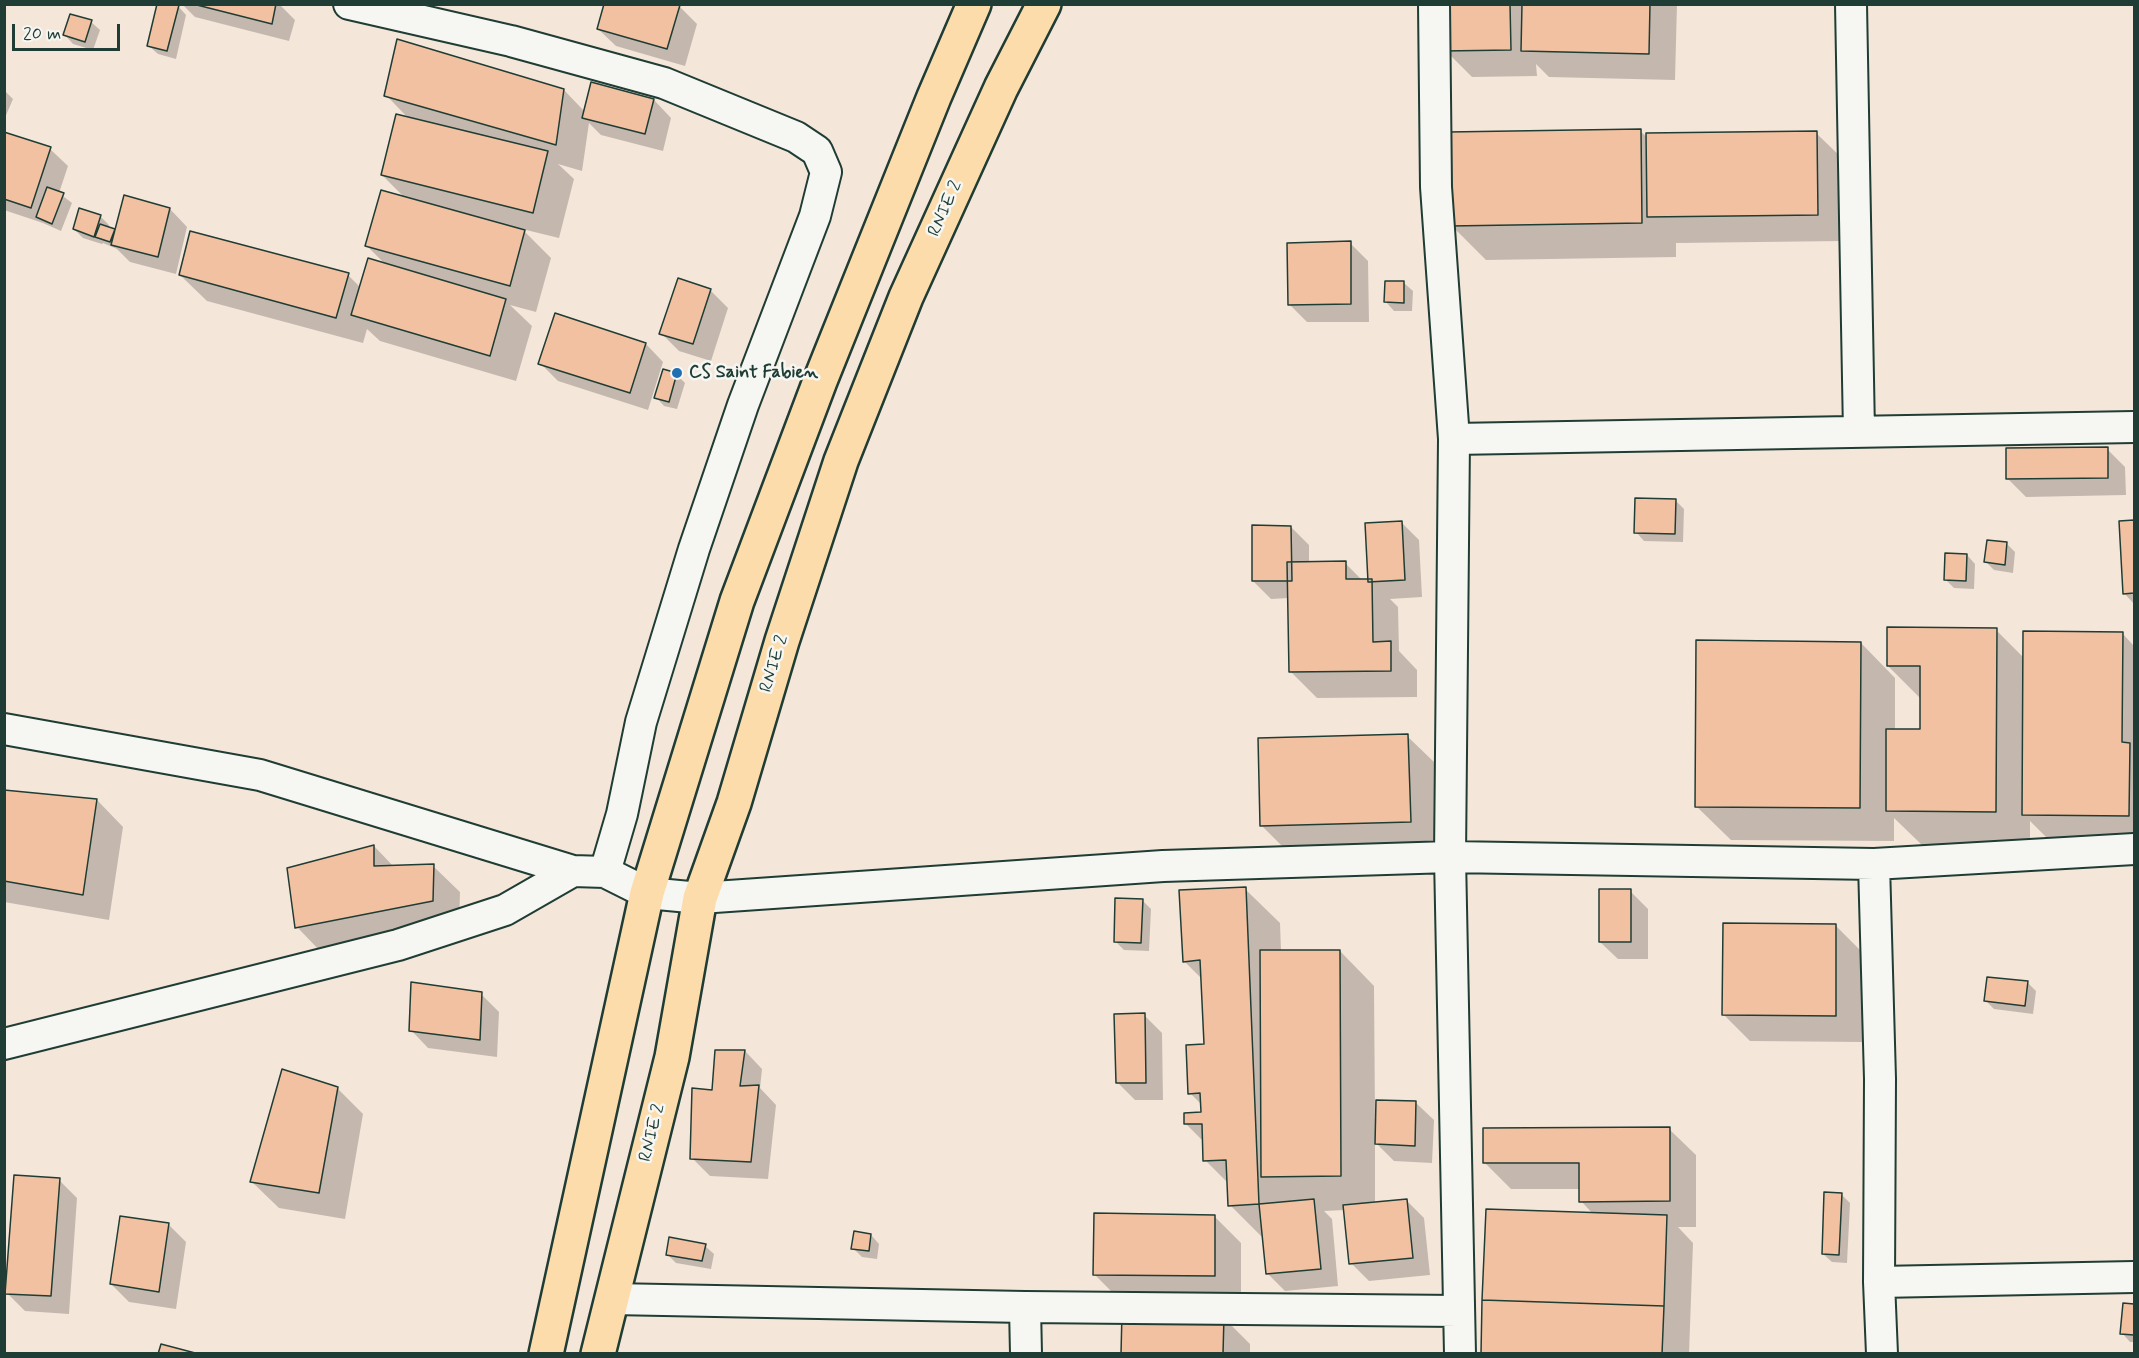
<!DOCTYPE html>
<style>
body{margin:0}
#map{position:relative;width:2139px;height:1358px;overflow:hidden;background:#f5e6da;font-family:Mynerve,sans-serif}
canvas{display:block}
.frame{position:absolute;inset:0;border:6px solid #1f3d34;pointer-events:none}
.scale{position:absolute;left:12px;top:24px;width:108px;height:27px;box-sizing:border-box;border:3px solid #1f3d34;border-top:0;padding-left:8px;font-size:18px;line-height:21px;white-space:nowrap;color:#1f3d34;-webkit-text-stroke:4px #f6f6f2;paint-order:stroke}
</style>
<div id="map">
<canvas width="2139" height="1358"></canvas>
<div class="frame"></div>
<div class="scale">20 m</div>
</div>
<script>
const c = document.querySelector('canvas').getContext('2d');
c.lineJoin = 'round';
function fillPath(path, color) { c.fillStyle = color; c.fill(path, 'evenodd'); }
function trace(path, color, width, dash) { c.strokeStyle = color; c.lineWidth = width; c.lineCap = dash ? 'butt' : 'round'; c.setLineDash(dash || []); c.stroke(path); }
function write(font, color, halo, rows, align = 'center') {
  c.font = font + ' Mynerve,sans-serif'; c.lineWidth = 5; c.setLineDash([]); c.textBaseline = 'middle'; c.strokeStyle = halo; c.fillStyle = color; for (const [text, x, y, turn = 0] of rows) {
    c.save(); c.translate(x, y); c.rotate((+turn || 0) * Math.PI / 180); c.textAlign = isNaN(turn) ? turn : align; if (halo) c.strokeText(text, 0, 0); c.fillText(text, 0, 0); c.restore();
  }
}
fillPath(new Path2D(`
 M159 4 178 6 186 15 176 59 158 54 149 46Z
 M182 4H279L295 20 289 41 195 17Z
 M605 4 679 6 697 24 685 66 616 46 598 29Z
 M1444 4H1677L1675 80 1549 77 1536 64 1537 76 1472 77 1445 50Z
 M91 22 100 30 93 50 73 44 65 35Z
 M4 90 13 99 4 120Z
 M564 90 585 112 654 100 671 118 663 151 601 135 589 123 582 171 558 164 574 179 559 238 522 229 551 258 536 312 510 305 532 326 516 381 380 341 367 329 363 343 207 301 180 275H348L361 288 385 264 367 246 406 199 382 175 409 119 386 95Z
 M1640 131 1648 138 1816 133 1843 159 1844 241 1676 243V257L1486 260 1451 225Z
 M4 134 50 149 68 166 59 193 72 203 61 231 43 223 4 210Z
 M170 209 187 227 176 274 130 262 117 249 103 243 102 244 83 238 74 229 100 216 109 225 108 228 116 232Z
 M1350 243 1368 261 1369 322H1307L1289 304Z
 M1404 283 1413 291 1412 311H1394L1386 302Z
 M710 290 728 308 711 361 679 351 661 333Z
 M646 344 663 362 648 410 558 381 540 363Z
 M664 371 677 375 685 383 677 409 664 406 656 397Z
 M2107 449 2125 467 2126 495 2026 497 2008 479Z
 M1676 501 1684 509 1683 542 1644 541 1636 532Z
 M1401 522 1419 540 1422 597 1390 599 1398 607 1399 651 1417 670V697L1317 698 1290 671 1289 598 1271 599 1253 581 1291 527 1309 545V563H1345L1363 581 1370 580Z
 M2134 522V604L2124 593 2120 523Z
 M2007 544 2015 552 2013 573 1994 570 1986 562Z
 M1967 555 1975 564 1974 589 1954 588 1945 579Z
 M1996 630 2024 658 2122 633 2134 646V849H2058L2030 821V846L1922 845 1894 818V841L1731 840 1696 806 1861 643 1895 678V731H1921V699L1888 666Z
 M1407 736 1434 762 1436 848 1288 852 1262 826Z
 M4 792 97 800 123 827 109 920 4 902Z
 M374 846 394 867 433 866 460 892 459 927 323 954 297 927 289 869Z
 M1245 889 1280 923 1281 951H1340L1374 986 1375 1119 1416 1103 1434 1120 1432 1163 1394 1161 1375 1142V1203L1406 1200 1424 1218 1430 1275 1369 1281 1351 1263 1345 1210 1324 1211 1332 1219 1338 1286 1285 1291 1267 1273 1264 1239 1230 1205 1229 1184 1205 1160 1204 1142 1186 1124 1202 1113V1105L1190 1093 1205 1045 1202 979 1184 961Z
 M1630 891 1648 909V959H1618L1600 942Z
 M1142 900 1151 909 1149 951 1124 950 1115 941Z
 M1835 925 1862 952V1042L1750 1041 1723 1014Z
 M2027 982 2036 991 2033 1014 1994 1009 1985 1000Z
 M481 994 499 1012 497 1057 428 1048 411 1030Z
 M1144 1015 1162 1033 1163 1100H1135L1117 1082Z
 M745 1051 762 1069 760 1088 776 1105 768 1179 710 1176 692 1158 713 1092Z
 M337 1088 363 1114 345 1219 279 1208 252 1182Z
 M1669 1129 1696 1155V1227H1678L1693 1243 1689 1354H1482L1593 1214 1581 1201V1189H1511L1485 1163Z
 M59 1180 77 1198 69 1314 25 1311 7 1293Z
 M1841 1194 1850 1203 1847 1263 1832 1262 1823 1254Z
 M1214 1216 1241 1243V1302L1121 1301 1095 1275Z
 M168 1224 186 1242 176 1309 129 1302 111 1284Z
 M871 1235 879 1244 877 1259 862 1257 853 1248Z
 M705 1246 714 1254 711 1269 676 1263 667 1254Z
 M2124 1304 2134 1306V1342H2130L2122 1333Z
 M1223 1317 1250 1344V1354H1122Z`), '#0003');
const building = new Path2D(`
 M157 4 179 5 167 51 147 46Z
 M193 4H276L272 24Z
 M604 4 680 5 667 49 597 29Z
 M1443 4H1510L1511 50 1443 51Z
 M1522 4H1650L1649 54 1521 51Z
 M70 14 92 20 85 42 63 35Z
 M397 39 564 89 556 145 384 96Z
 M591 82 654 99 645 134 582 118Z
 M396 114 548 151 533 213 381 175Z
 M1641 129 1642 223 1450 226 1448 132Z
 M1817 131 1818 215 1647 217 1646 133Z
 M4 132 51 147 31 208 4 199Z
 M47 187 64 193 52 224 36 217Z
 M381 190 525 230 510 286 365 246Z
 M124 195 170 208 158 257 111 245Z
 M79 208 101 215 94 237 73 229Z
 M100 224 115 229 110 242 95 237Z
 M190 231 349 273 336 318 179 275Z
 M1351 241V304L1288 305 1287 243Z
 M368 258 506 299 490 356 351 315Z
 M678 278 711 289 693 344 659 334Z
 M1385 281H1404V303L1384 302Z
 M555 313 646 343 630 393 538 364Z
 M663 369 677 373 669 402 654 398Z
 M2108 447V478L2006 479V448Z
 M1635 498 1676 499 1675 534 1634 533Z
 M2134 520V593L2123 594 2119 521Z
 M1402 521 1405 580 1368 582 1365 523Z
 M1252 525 1291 526 1292 581H1252Z
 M1987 540 2007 542 2005 565 1984 562Z
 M1945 553 1967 554 1966 581 1944 580Z
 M1346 561V579H1372L1373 642 1391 641V671L1289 672 1287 562Z
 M1887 627 1997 628 1996 812 1886 811V729H1920V666H1887Z
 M2023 631 2123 632 2122 742 2130 743 2129 816 2022 815Z
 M1696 640 1861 642 1860 808 1695 807Z
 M1408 734 1411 822 1260 826 1258 738Z
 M4 790 97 799 83 895 4 881Z
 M374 845V866L434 864 433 901 295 928 287 868Z
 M1246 887 1259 1204 1228 1206 1226 1160 1203 1161 1202 1124H1184V1113L1201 1112 1200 1093 1188 1094 1186 1045 1204 1044 1200 960 1183 962 1179 890Z
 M1599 889H1631V942H1599Z
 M1115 898 1143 899 1141 943 1114 942Z
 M1723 923 1836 924V1016L1722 1015Z
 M1260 950H1340L1341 1176 1261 1177Z
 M1987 977 2028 981 2025 1006 1984 1001Z
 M411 982 482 992 480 1040 409 1031Z
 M1145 1013 1146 1083H1116L1114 1014Z
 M715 1050H745L740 1086 759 1085 751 1162 690 1159 692 1088 712 1090Z
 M282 1069 338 1087 319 1193 250 1182Z
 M1376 1100 1416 1101 1415 1146 1375 1144Z
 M1670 1127V1201L1579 1202V1163H1483V1128Z
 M14 1175 60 1178 51 1296 5 1294Z
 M1824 1192 1842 1193 1839 1255 1822 1254Z
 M1314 1199 1321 1269 1266 1274 1259 1204Z
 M1407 1199 1413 1258 1349 1264 1343 1205Z
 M1486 1209 1667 1215 1664 1306 1482 1300Z
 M1094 1213 1215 1215V1276L1093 1275Z
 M120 1216 169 1223 159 1292 110 1284Z
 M854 1231 871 1234 869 1251 851 1249Z
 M669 1237 706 1244 702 1261 666 1255Z
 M1482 1300 1664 1306 1662 1354H1481Z
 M2123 1303 2134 1304V1335L2120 1334Z
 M1122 1312 1224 1316 1223 1354H1121Z
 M161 1344 199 1354H158Z`);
fillPath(building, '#f2c1a2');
trace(building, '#1f3d34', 1.5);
const street = new Path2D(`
 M349 4 511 41 664 83 796 137 817 151 826 172 815 216 743 405 694 549 641 722 622 814 605 872 647 893 700 898 1163 866 1450 857 1874 864 2134 849
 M1434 4 1436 187 1454 439 1450 857 1460 1354
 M1851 4 1859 432
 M1454 439 2134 427
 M4 729 260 775 573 871
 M1874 864 1880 1079 1879 1282 1882 1354
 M4 1044 398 945 505 910 573 871 605 872
 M1879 1282 2134 1277
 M612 1299 1025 1307 1458 1311
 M1025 1307 1026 1354`);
const highway = new Path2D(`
 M546 1354 647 893 737 601 820 381 934 97 974 4
 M598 1354 672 1057 700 898 734 803 782 641 841 461 906 297 1001 88 1044 4`);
trace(street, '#1f3d34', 34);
trace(highway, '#1f3d34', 38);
trace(street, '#f6f6f2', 30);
trace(highway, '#fddcac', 33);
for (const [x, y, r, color] of [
 [677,373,6,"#1f6fb2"]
]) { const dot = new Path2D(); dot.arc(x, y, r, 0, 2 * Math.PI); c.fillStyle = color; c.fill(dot); trace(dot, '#f6f6f2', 2); }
write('18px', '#1f3d34', '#f6f6f2', [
 ["RNIE 2",946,209,-66],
 ["RNIE 2",775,664,-73],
 ["RNIE 2",653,1133,-76]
]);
write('bold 18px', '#1f3d34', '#f6f6f2', [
 ["CS Saint Fabien",689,373]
], 'left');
</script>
